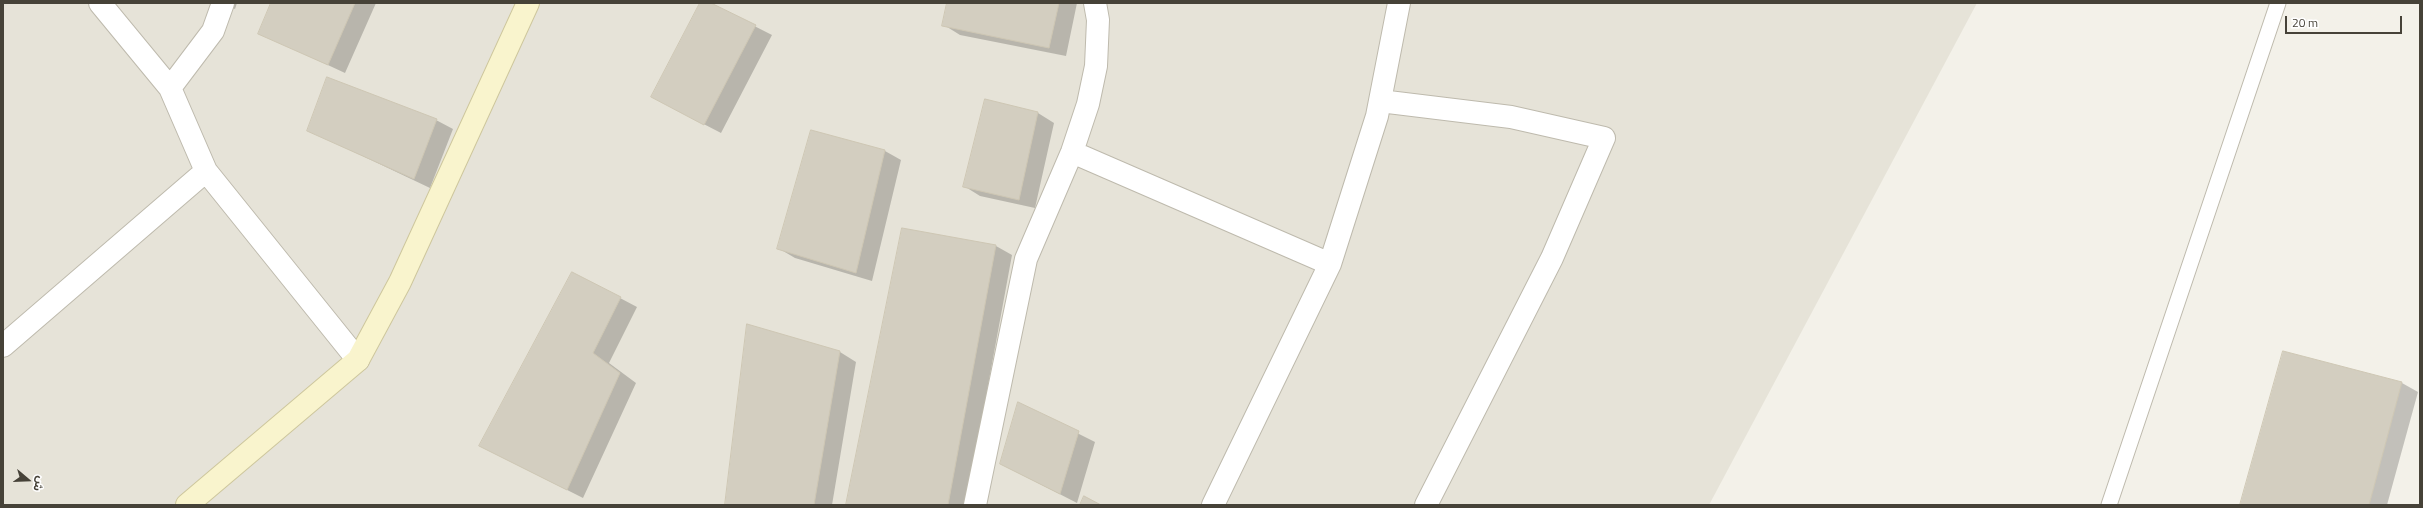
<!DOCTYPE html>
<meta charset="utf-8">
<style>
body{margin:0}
#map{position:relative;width:2423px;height:508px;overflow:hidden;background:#f3f1e9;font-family:"Titillium Web","Noto Sans Arabic",sans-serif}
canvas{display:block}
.frame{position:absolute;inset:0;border:4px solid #464238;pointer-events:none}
.north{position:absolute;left:8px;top:460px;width:40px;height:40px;-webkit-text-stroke:3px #fff;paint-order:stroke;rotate:109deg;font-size:11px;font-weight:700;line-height:16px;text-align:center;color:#464238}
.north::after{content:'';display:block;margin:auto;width:14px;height:18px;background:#464238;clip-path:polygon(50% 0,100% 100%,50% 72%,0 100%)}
.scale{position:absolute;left:2285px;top:16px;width:117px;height:18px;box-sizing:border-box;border:2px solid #464238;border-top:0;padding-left:5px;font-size:12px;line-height:14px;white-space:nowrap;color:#464238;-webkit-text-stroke:3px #fff;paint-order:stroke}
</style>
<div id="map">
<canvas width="2423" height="508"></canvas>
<div class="frame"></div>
<div class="north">ش</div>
<div class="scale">20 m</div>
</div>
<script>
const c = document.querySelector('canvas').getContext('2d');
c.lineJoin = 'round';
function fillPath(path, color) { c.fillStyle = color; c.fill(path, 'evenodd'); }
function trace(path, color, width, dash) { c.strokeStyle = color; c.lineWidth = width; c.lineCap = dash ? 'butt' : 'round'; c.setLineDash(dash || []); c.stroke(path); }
fillPath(new Path2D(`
 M3 3H1977L1709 505H3Z`), '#e6e3d8');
fillPath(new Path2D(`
 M221 3H237L235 9Z
 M272 3H376L345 73 259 33Z
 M701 3H709L772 35 721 133 669 106Z
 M948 3H1077L1066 56 960 35 944 25Z
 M1038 113 1054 123 1035 208 980 196 964 186Z
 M436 120 453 129 430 188 308 130Z
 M885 151 901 160 872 281 795 258 778 248Z
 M996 246 1012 255 966 505H847Z
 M620 298 637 307 609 363 636 383 583 498 480 446Z
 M840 352 856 362 832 505H726Z
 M2402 383 2418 392 2387 505H2241Z
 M1019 404 1095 442 1077 503 1001 464Z`), '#0003');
const building = new Path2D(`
 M271 3H355L328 65 258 34Z
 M700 3H711L756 25 704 125 651 97Z
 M947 3H1059L1049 48 942 26Z
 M327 77 437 119 414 179 307 131Z
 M985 99 1038 112 1019 200 963 187Z
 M811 130 885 150 856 273 777 249Z
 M902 228 996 245 948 505H846Z
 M572 272 621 297 593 353 620 373 567 490 479 446Z
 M747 324 840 351 814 505H725Z
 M2283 351 2402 382 2369 505H2240Z
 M1018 402 1079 431 1060 494 1000 464Z
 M1084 496 1101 505H1080Z`);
fillPath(building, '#d3cec0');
trace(building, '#cec7b4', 1);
const lane = new Path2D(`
 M2109 505 2278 3`);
const street = new Path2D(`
 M100 3 170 88 206 171 358 360
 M170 88 213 31 223 3
 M1380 101 1511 117 1604 138 1552 258 1426 505
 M1072 152 1330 264
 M3 346 206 171
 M975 505 1026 259 1072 152 1088 104 1096 66 1098 20 1095 3
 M1213 505 1330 264 1377 116 1399 3`);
const secondary = new Path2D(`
 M187 505 358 360 400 282 528 3`);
trace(lane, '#bebaad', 17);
trace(street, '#bebaad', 24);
trace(secondary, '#cec79d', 24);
trace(lane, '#fff', 15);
trace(street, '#fff', 22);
trace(secondary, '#f9f4cd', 22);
</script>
